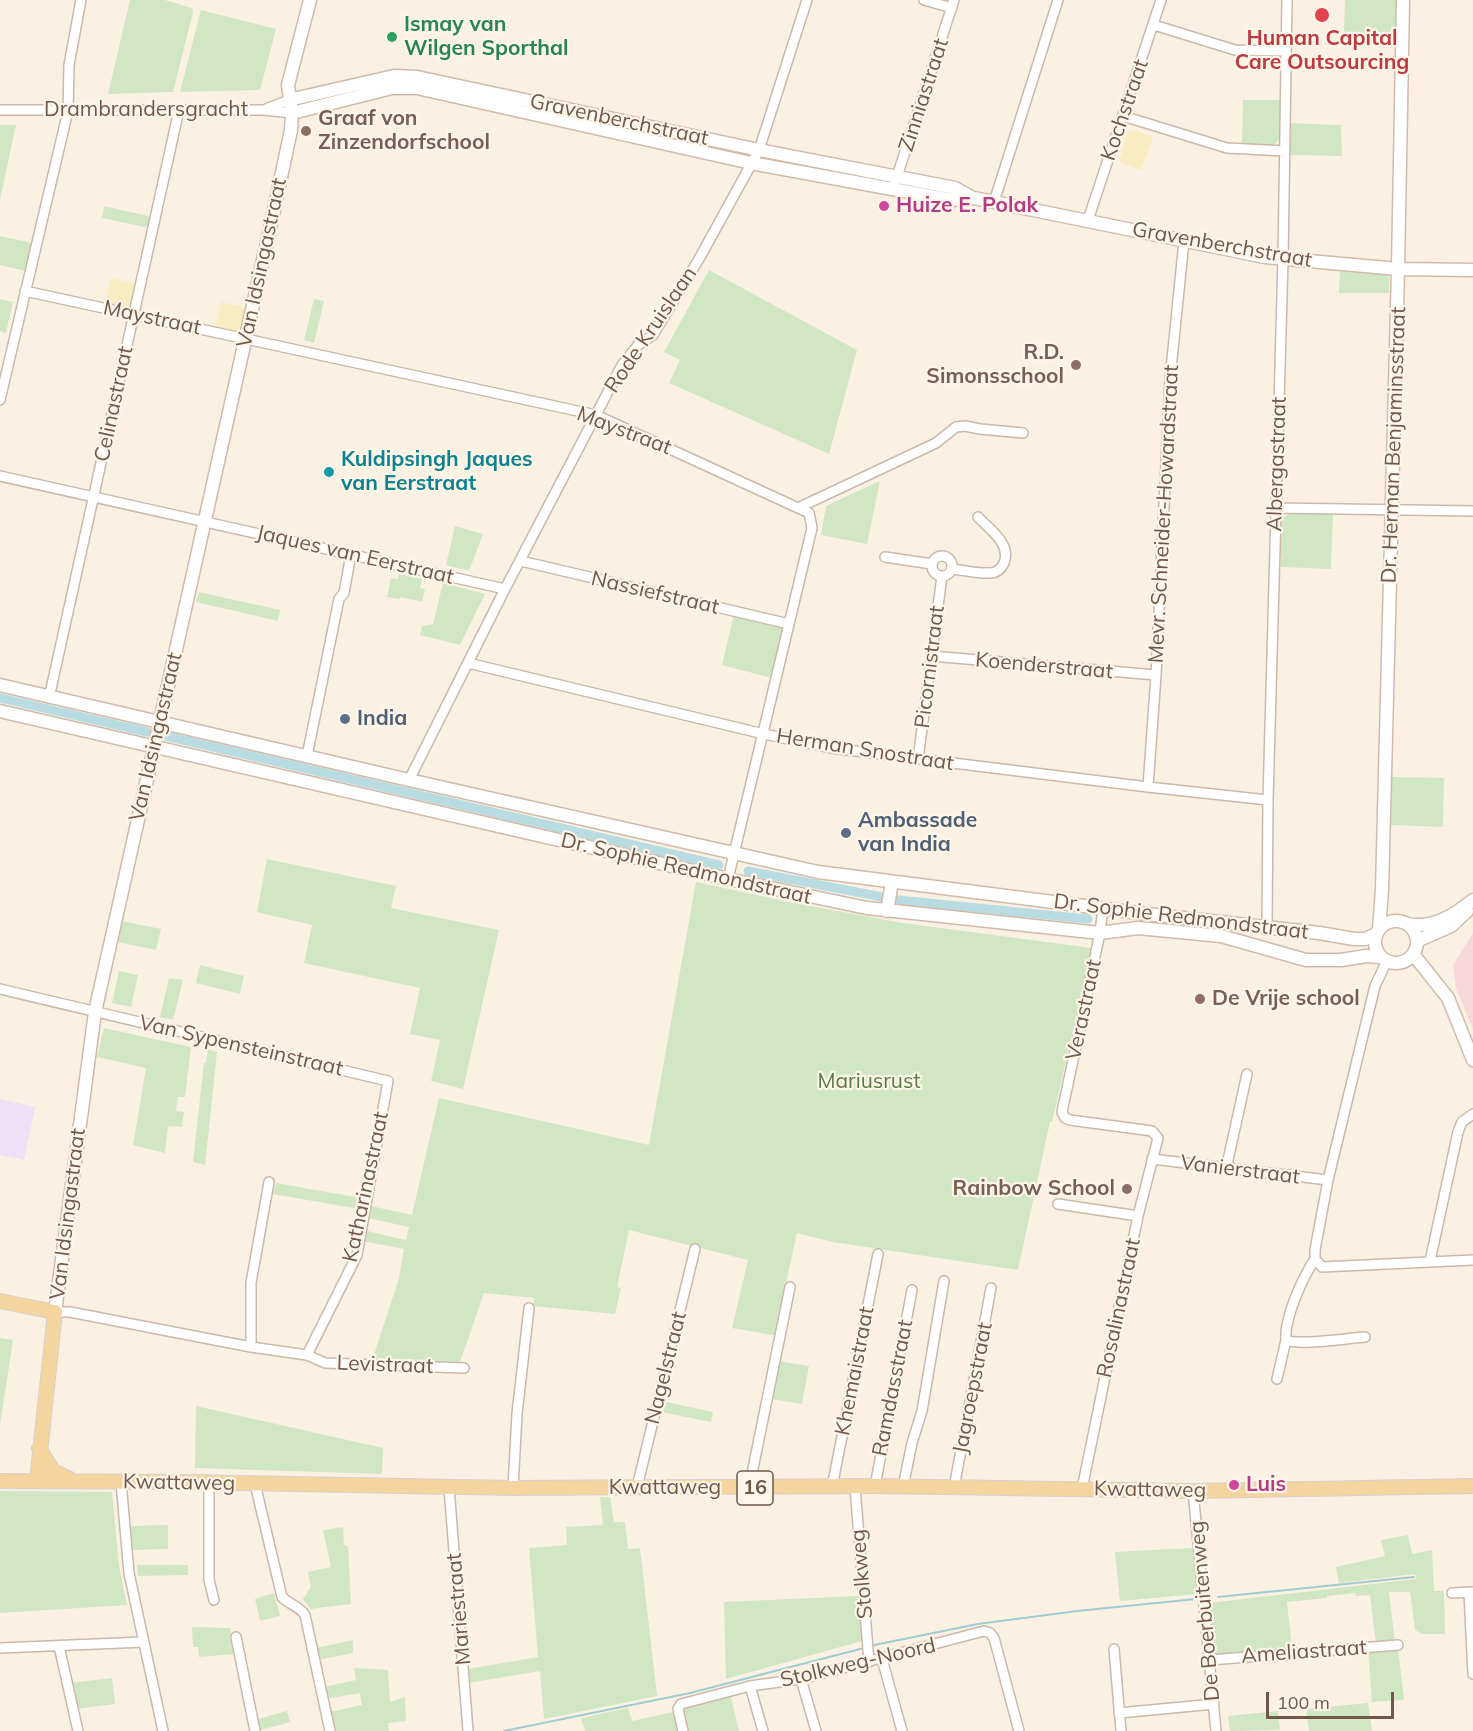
<!DOCTYPE html>
<style>
body{margin:0}
#map{position:relative;width:1473px;height:1731px;overflow:hidden;background:#faf1e3;font-family:Mulish,sans-serif}
canvas{display:block}
.scale{position:absolute;left:1266px;top:1692px;width:128px;height:27px;box-sizing:border-box;border:3px solid #70584b;border-top:0;padding-left:8px;font-size:18px;line-height:21px;white-space:nowrap;color:#70584b;-webkit-text-stroke:4px #fef5e9;paint-order:stroke}
</style>
<div id="map">
<canvas width="1473" height="1731"></canvas>
<div class="scale">100 m</div>
</div>
<script>
const c = document.querySelector('canvas').getContext('2d');
c.lineJoin = 'round';
function fillPath(path, color) { c.fillStyle = color; c.fill(path, 'evenodd'); }
function trace(path, color, width, dash) { c.strokeStyle = color; c.lineWidth = width; c.lineCap = dash ? 'butt' : 'round'; c.setLineDash(dash || []); c.stroke(path); }
function write(font, color, halo, rows, align = 'center') {
  c.font = font + ' Mulish,sans-serif'; c.lineWidth = 4.5; c.setLineDash([]); c.textBaseline = 'middle'; c.strokeStyle = halo; c.fillStyle = color; for (const [text, x, y, turn = 0] of rows) {
    c.save(); c.translate(x, y); c.rotate((+turn || 0) * Math.PI / 180); c.textAlign = isNaN(turn) ? turn : align; if (halo) c.strokeText(text, 0, 0); c.fillText(text, 0, 0); c.restore();
  }
}
fillPath(new Path2D(`
 M0 1099 35 1107 24 1160 0 1155Z`), '#eee0f6');
fillPath(new Path2D(`
 M1473 933V1029L1456 989 1453 965Z`), '#f8d7db');
fillPath(new Path2D(`
 M130 0H165L192 8 193 12 173 92 108 94Z
 M1345 0H1398L1397 33H1344Z
 M201 10 276 29 260 90 180 92Z
 M1243 100H1282C1282 114 1287 139 1272 146H1242Z
 M1289 123 1341 125 1342 156 1289 155Z
 M0 125H16L0 200Z
 M104 206 152 217 149 228 102 218Z
 M0 236 33 243 26 271 0 265Z
 M1340 269 1383 273 1389 277V293H1339Z
 M709 270 857 350 829 454 669 383 680 360 664 352Z
 M0 299 13 302 6 333 0 331Z
 M314 299 324 301 314 343 304 340Z
 M880 481 867 544 821 535 826 506Z
 M1293 513 1333 514 1331 569 1281 567V522L1283 517Z
 M455 526 483 534 469 571 446 565Z
 M399 574 422 579 420 588 425 589 422 602 401 597 400 599 387 597 391 578 398 579Z
 M443 583 485 594 460 645 420 635 422 626 433 624Z
 M199 592 280 610 278 621 196 602Z
 M734 614 783 626 772 678 722 665Z
 M1392 777 1444 778 1443 827 1391 825Z
 M267 859 396 886 391 908 499 930 463 1089 431 1081 440 1040 410 1034 420 988 304 963 312 925 257 912Z
 M696 882 789 902 903 923 1092 948 1052 1122H1050L1018 1270 833 1242 797 1233 786 1283 788 1284 778 1336 732 1328 748 1260 629 1230 617 1287 621 1288 615 1314 533 1306 534 1298 484 1293 460 1362 373 1358 399 1278 404 1249 362 1241 363 1230 406 1240 409 1227 368 1218 371 1206 412 1215 439 1098 649 1145Z
 M122 921 161 929 156 950 118 942Z
 M200 965 244 976 240 994 196 983Z
 M119 971 138 975 131 1007 112 1003Z
 M169 978 183 980 173 1020 160 1017Z
 M104 1028 191 1047 185 1097H178L176 1111 184 1112 182 1127 168 1126 165 1153 133 1145 146 1068 97 1057Z
 M208 1049 217 1052 205 1165 193 1162 204 1063H206Z
 M276 1183 361 1198 359 1209 273 1194Z
 M0 1338 13 1340 0 1425Z
 M778 1361 809 1366 802 1404 772 1399Z
 M662 1401 713 1412 711 1422 660 1412Z
 M196 1406 383 1448 382 1474 195 1468Z
 M0 1491 112 1492 119 1566 127 1605 0 1613Z
 M600 1497H610L614 1522H625L628 1549 640 1548 657 1696 544 1719 540 1671 468 1683 467 1669 538 1657 529 1548 567 1545 566 1527 603 1525Z
 M168 1525V1549L132 1550 131 1526Z
 M343 1527 344 1545 348 1546 351 1604 310 1609 303 1599 311 1587 308 1572 331 1567 323 1530Z
 M1408 1535 1412 1554 1432 1550 1434 1591H1444L1445 1634H1422L1415 1630 1410 1592H1389L1395 1642 1376 1644 1370 1595 1356 1596 1355 1593 1327 1596V1598L1287 1602 1292 1649 1215 1654 1209 1603 1416 1579 1415 1574 1339 1583 1336 1567 1385 1556 1381 1540Z
 M1193 1548 1197 1594 1120 1601 1115 1552Z
 M137 1565H188V1575L138 1576Z
 M274 1593 280 1616 260 1621 255 1599Z
 M858 1596 862 1641 726 1679 724 1602Z
 M192 1627 230 1628 236 1654 199 1657 198 1647H193Z
 M353 1640V1653L318 1660 316 1648Z
 M1398 1648 1404 1700 1372 1702 1368 1650Z
 M354 1668 388 1670 390 1702 405 1697 406 1721 388 1723 389 1731H334L330 1712 362 1705 360 1693 326 1699 324 1687 356 1680Z
 M112 1678 115 1704 75 1709 70 1683Z
 M730 1693 739 1731H683L677 1708Z
 M1368 1703 1372 1731H1309L1306 1709Z
 M628 1708 632 1721 673 1712 678 1731H585L581 1718Z
 M287 1711 290 1722 261 1730 258 1719Z
 M1278 1711 1280 1730 1230 1731 1228 1716Z`), '#d1e7c3');
fillPath(new Path2D(`
 M1134 130 1153 137 1141 170 1122 164 1119 161 1128 132Z
 M111 278 137 284 131 307 126 309 105 305Z
 M221 302 248 308 241 331 238 333 215 329Z`), '#f8ecc0');
trace(new Path2D(`
 M1218 1597 1414 1577
 M874 1645 978 1624 1077 1611 1196 1599
 M504 1731 690 1693 864 1648`), '#a0cbd3', 2);
trace(new Path2D(`
 M0 698 147 732
 M166 736 719 865
 M748 871 882 897
 M898 900 1088 919`), '#b9dce2', 9);
const street = new Path2D(`
 M924 0 952 8
 M1154 25 1235 50 1286 51
 M266 109 289 100
 M0 110H264L292 113
 M1123 116 1227 148 1285 151
 M893 189 954 0
 M994 202 1058 0
 M1088 220 1161 0
 M25 291 596 415 809 513 812 528 728 879
 M0 400 68 111 69 65 81 0
 M0 476 505 589
 M800 507 936 443 956 427 965 426 980 429 1023 433
 M1276 508 1473 511
 M932 566a10 10 0 1 1 20 0a10 10 0 1 1-20 0Z
 M885 557 932 564
 M521 561 789 624
 M952 569C964 570 978 574 990 573 997 573 1001 569 1004 563 1012 544 989 529 978 517
 M931 656 1156 675
 M468 663 764 734 831 748 1148 787 1268 800
 M49 698 179 110
 M307 756 339 599 344 593 351 554
 M918 759 942 576
 M409 780 505 589 622 365 638 345 653 335 699 259 759 150 807 0
 M1148 787 1156 675 1170 379 1184 241
 M1267 927 1268 800 1283 259 1287 0
 M1387 961 1375 986 1328 1180 1315 1250V1259L1322 1267 1473 1260
 M0 989 388 1081 357 1255 307 1355
 M1152 1159 1328 1180
 M1226 1169 1247 1074
 M1058 1204 1138 1216
 M1315 1259C1303 1277 1284 1318 1286 1340 1299 1346 1349 1338 1365 1337
 M1430 1261 1458 1132 1462 1122 1473 1114
 M55 1312H70L251 1347 307 1355 325 1363 464 1368
 M251 1347V1283L269 1182
 M1277 1379 1286 1340
 M121 1482 129 1573 163 1731
 M209 1482V1580L214 1600
 M255 1484 282 1597C290 1605 299 1606 305 1615L330 1731
 M875 1486 912 1290
 M449 1487 468 1731
 M637 1487 695 1249
 M832 1487 878 1254
 M855 1487 869 1662
 M903 1487 912 1443 922 1411 944 1281
 M513 1488 517 1414 529 1308
 M749 1488 790 1287
 M954 1488 991 1288
 M1082 1489 1138 1216 1158 1138 1152 1131 1070 1120 1065 1118 1062 1112 1100 933 1103 908
 M1193 1491 1216 1731
 M1469 1592 1473 1674
 M1452 1593 1473 1592
 M236 1637 255 1731
 M59 1646 78 1731
 M0 1648 144 1642
 M1114 1649 1121 1731
 M882 1659 902 1731
 M1210 1660 1398 1645
 M801 1679 816 1731
 M750 1686 763 1731
 M1119 1713 1214 1704
 M683 1731 678 1709 681 1704 750 1686 801 1679 984 1631 990 1633 994 1638 1019 1731`);
const secondary = new Path2D(`
 M289 100 394 76 417 77 759 150 955 188 973 198
 M292 113 392 88H417L751 163 952 200 974 198 994 202 1265 257 1398 269 1473 270
 M0 685 409 780 818 872 1147 914 1319 933 1354 939H1365L1376 934
 M0 711 728 879 867 908 1100 933 1138 928 1221 936 1306 960H1341L1366 956 1380 957
 M887 911 892 882
 M1375 942a21 21 0 1 1 42 0a21 21 0 1 1-42 0Z
 M1407 924C1433 929 1453 916 1473 900
 M1379 929 1382 890 1398 269 1403 0
 M1417 941 1451 926 1467 911
 M1413 954 1448 998 1473 1060
 M55 1312 95 1012 270 229 291 130 292 113 288 85 310 0`);
const primary = new Path2D(`
 M0 1301 55 1312 37 1481
 M39 1448 53 1471 70 1479
 M0 1481 184 1482 513 1488 875 1486 1193 1491 1473 1486`);
trace(street, '#cab9aa', 12);
trace(secondary, '#d0bbab', 15);
trace(primary, '#d7d0cd', 16);
trace(street, '#fff', 9);
trace(secondary, '#fff', 12);
trace(primary, '#f5d59f', 14);
for (const [x, y, r, color] of [
 [1322,15,8,"#e0444e"],
 [392,37,6,"#2e9e5b"],
 [306,131,6,"#8d6e63"],
 [884,206,6,"#d1479c"],
 [1076,365,6,"#8d6e63"],
 [329,472,6,"#0f9aa8"],
 [345,719,6,"#5c6f8a"],
 [846,833,6,"#5c6f8a"],
 [1200,999,6,"#8d6e63"],
 [1127,1189,6,"#8d6e63"],
 [1234,1485,6,"#d1479c"]
]) { const dot = new Path2D(); dot.arc(x, y, r, 0, 2 * Math.PI); c.fillStyle = color; c.fill(dot); trace(dot, '#fef5e9', 2); }
for (const [x, y, w] of [
 [755,1488,36]
]) { const box = new Path2D(); box.roundRect(x - w / 2, y - 17, w, 34, 4.5); c.fillStyle = '#fef5e9'; c.fill(box); trace(box, '#70584b', 1.5); }
write('bold 20px', '#70584b', null, [
 ["16",755,1488]
]);
write('bold 21px', '#27864d', '#fef5e9', [
 ["Ismay van",404,25],
 ["Wilgen Sporthal",404,49]
], 'left');
write('bold 21px', '#be3a42', '#fef5e9', [
 ["Human Capital",1322,39],
 ["Care Outsourcing",1322,63]
]);
write('21px', '#70584b', '#fef5e9', [
 ["Zinniastraat",924,95,-72],
 ["Drambrandersgracht",146,110],
 ["Kochstraat",1125,110,-71],
 ["Gravenberchstraat",619,120,12],
 ["Gravenberchstraat",1222,245,10],
 ["Van Idsingastraat",262,263,-78],
 ["Maystraat",152,318,12],
 ["Rode Kruislaan",651,330,-56],
 ["Celinastraat",114,404,-78],
 ["Maystraat",624,431,21],
 ["Dr. Herman Benjaminsstraat",1394,445,-88],
 ["Albergastraat",1277,464,-88],
 ["Mevr. Schneider-Howardstraat",1164,514,-87],
 ["Jaques van Eerstraat",355,555,13],
 ["Nassiefstraat",655,593,13],
 ["Koenderstraat",1044,666,5],
 ["Picornistraat",930,667,-83],
 ["Van Idsingastraat",156,737,-77],
 ["Herman Snostraat",865,750,9],
 ["Dr. Sophie Redmondstraat",686,869,13],
 ["Dr. Sophie Redmondstraat",1181,917,7],
 ["Verastraat",1084,1010,-78],
 ["Van Sypensteinstraat",241,1046,13],
 ["Vanierstraat",1240,1170,7],
 ["Katharinastraat",366,1187,-78],
 ["Van Idsingastraat",68,1214,-83],
 ["Rosalinastraat",1119,1308,-78],
 ["Levistraat",385,1365,2],
 ["Nagelstraat",666,1368,-76],
 ["Khemaistraat",855,1371,-79],
 ["Ramdasstraat",893,1388,-79],
 ["Jagroepstraat",973,1388,-79],
 ["Kwattaweg",179,1483,1],
 ["Kwattaweg",665,1488],
 ["Kwattaweg",1150,1490,1],
 ["Stolkweg",862,1574,-95],
 ["Mariestraat",459,1609,-95],
 ["De Boerbuitenweg",1205,1611,-95],
 ["Ameliastraat",1304,1652,-4],
 ["Stolkweg-Noord",858,1663,-13]
]);
write('bold 21px', '#785e54', '#fef5e9', [
 ["Graaf von",318,119],
 ["Zinzendorfschool",318,143],
 ["R.D.",1064,353,"right"],
 ["Simonsschool",1064,377,"right"],
 ["De Vrije school",1212,999],
 ["Rainbow School",1115,1189,"right"]
], 'left');
write('bold 21px', '#b23c85', '#fef5e9', [
 ["Huize E. Polak",896,206],
 ["Luis",1246,1485]
], 'left');
write('bold 21px', '#0d838f', '#fef5e9', [
 ["Kuldipsingh Jaques",341,460],
 ["van Eerstraat",341,484]
], 'left');
write('bold 21px', '#4e5e75', '#fef5e9', [
 ["India",357,719],
 ["Ambassade",858,821],
 ["van India",858,845]
], 'left');
write('21px', '#567b46', '#fef5e9', [
 ["Mariusrust",869,1082]
]);
</script>
